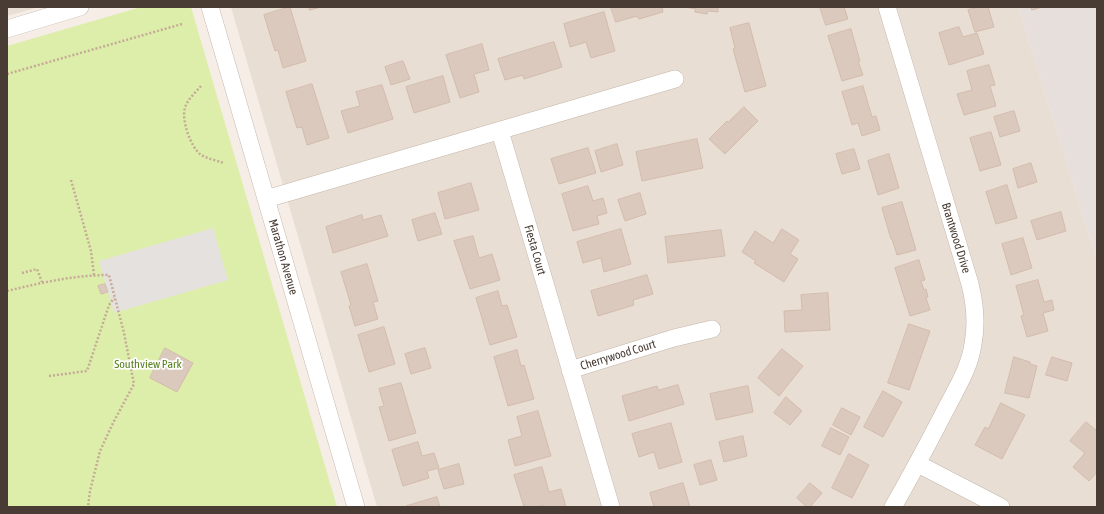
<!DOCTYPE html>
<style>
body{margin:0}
#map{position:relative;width:1104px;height:514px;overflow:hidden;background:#f5ede6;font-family:"Asap Condensed",sans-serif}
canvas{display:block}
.frame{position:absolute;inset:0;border:8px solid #483c34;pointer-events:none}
</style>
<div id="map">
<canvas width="1104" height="514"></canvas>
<div class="frame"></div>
</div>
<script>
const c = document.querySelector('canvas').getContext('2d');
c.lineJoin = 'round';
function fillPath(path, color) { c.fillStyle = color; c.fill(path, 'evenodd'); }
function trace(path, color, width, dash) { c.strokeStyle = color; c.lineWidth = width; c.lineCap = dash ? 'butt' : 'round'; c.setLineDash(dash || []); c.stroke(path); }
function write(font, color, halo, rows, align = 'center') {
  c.font = font + ' "Asap Condensed",sans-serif'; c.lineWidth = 3.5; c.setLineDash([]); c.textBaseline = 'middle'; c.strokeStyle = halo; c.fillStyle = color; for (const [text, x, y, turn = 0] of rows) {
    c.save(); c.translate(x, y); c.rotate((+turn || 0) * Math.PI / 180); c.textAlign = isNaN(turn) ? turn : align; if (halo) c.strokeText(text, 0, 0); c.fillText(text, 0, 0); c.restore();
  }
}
fillPath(new Path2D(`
 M7 7H39L7 16Z
 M231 7H1018L1097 261V507H377Z`), '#e9ded3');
fillPath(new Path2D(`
 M1018 7H1097V261Z`), '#e7dfdb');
fillPath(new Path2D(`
 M141 7H191L337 507H7V46Z`), '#dea');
fillPath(new Path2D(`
 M213 228 228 280 114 313 99 261Z`), '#e5e1de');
const building = new Path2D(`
 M290 7 306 61 283 68 278 50 275 51 264 15Z
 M309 7H321L310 10Z
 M611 7H662L663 12 639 19 637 16 616 22Z
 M684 7H718V12L708 11 707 14 695 12V9Z
 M820 7H844L848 19 826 25Z
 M980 7H988L994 27 975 32 968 10Z
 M1031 7H1042L1032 10Z
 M604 12 615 51 591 58 586 42 570 47 564 24Z
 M749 23 766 86 745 92 733 49 735 48 730 28Z
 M959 27 963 37 977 33 984 54 949 65 939 33Z
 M851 29 860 61H858L863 75 842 81 828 36Z
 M554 42 562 67 524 79 523 75 505 80 498 59Z
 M482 44 489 70 474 74 479 92 460 98 446 55Z
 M403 61 410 79 391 85 385 67Z
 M989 65 995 85 990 86 996 106 964 115 957 94 972 90 967 71Z
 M443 76 450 102 414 113 406 87Z
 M312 84 329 138 307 145 302 127 297 128 286 92Z
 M382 85 393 119 348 133 341 111 360 106 356 92Z
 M863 86 872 117 876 116 880 130 862 136 858 123 852 125 842 92Z
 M744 107 758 121 725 154 709 139 727 121 728 122Z
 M1014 111 1020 131 1000 137 994 117Z
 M991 132 1001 165 980 171 970 138Z
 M697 139 703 168 642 181 636 152Z
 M617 144 623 165 601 172 595 151Z
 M588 148 596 173 559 184 551 159Z
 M854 149 860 169 842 174 836 154Z
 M889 154 899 188 878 195 868 161Z
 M1031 163 1037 182 1018 188 1013 169Z
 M471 183 479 210 445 219 438 193Z
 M1007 185 1017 218 996 224 986 192Z
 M588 186 593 201 603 198 607 213 597 216 599 224 573 231 562 194Z
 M640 193 646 214 625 221 618 200Z
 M902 202 916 250 897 255 892 239H891L882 208Z
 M1061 212 1066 231 1037 240 1031 221Z
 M435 213 442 234 418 241 412 220Z
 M362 215 363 220 381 215 388 236 333 253 326 227Z
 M621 229 631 264 604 272 601 258 583 263 577 242Z
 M782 229 799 240 790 254 798 259 784 282 754 263 756 261 742 252 755 231 773 243Z
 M721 230 725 256 668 263 665 237Z
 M473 236 479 258 492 254 500 280 470 289 454 241Z
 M1023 238 1032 268 1011 275 1002 244Z
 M919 260 925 280 921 281 924 290 926 289 928 297 926 298 930 310 910 316 895 268Z
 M367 264 378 301 373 302 378 319 355 326 349 306 351 305 341 272Z
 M647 275 653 294 633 300 634 305 598 316 591 291Z
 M1038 280 1044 302 1052 300 1054 310 1043 313 1048 331 1027 337 1021 316 1024 315 1016 286Z
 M105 284 108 292 101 294 98 286Z
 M498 291 502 306 507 305 517 337 490 345 476 298Z
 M828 293 830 330 785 332 784 311 802 310 801 295Z
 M909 324 930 331 909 390 888 383Z
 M384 327 395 364 369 372 358 335Z
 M165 348 193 363 177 392 150 378Z
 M425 348 431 368 411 374 405 354Z
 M782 349 803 366 779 396 758 378Z
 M517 350 521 366 524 365 534 399 508 406 494 357Z
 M1014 357 1030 362V364L1037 366 1029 398 1005 393Z
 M1052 357 1072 363 1067 381 1046 375Z
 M401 383 416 433 389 441 379 407 384 406 379 389Z
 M678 385 684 404 629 421 622 396 657 386 658 390Z
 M748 386 753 412 716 420 710 394Z
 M883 391 902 402 883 437 864 427Z
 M786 397 802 411 790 425 774 413Z
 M1001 403 1025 415 1002 459 975 445 985 427 988 429Z
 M842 408 860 417 851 435 833 425Z
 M538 411 551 456 515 466 508 440 522 436 517 417Z
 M1086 422 1097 431V472L1089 481 1073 467 1085 453 1070 441Z
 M671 423 682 462 659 469 654 452 639 457 632 434Z
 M831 428 849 437 840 455 822 446Z
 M743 436 747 456 724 462 719 442Z
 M418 442 422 456 434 453 439 468 427 471 429 478 403 486 392 450Z
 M849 454 869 465 852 498 832 488Z
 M711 460 717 480 700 485 694 465Z
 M459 464 464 484 444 489 438 470Z
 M542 467 549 492 561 489 566 507H544L543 505 535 507H524L514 475Z
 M683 483 690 507H654L650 493Z
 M810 483 822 493 810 507H807L797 498Z
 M437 497 440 507H408L407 506Z`);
fillPath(building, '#dbc9bd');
trace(building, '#d3bcac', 1);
const minor = new Path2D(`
 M210 7 356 507
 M887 7 970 284C975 304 977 323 973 344 970 366 958 386 948 405 930 440 912 474 893 507
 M7 29 80 7
 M500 131 611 507
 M266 199 675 79
 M570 370 674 338 712 329
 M918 464 1001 507`);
trace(minor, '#c4b6aa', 18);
trace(new Path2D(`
 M7 74 182 24
 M201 86C195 93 187 100 185 108 181 120 191 147 200 154 207 159 216 160 223 163
 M71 180 91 251 94 275
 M22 273 37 269 42 282
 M7 291C40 283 74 275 109 275L124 333 134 384 113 423 100 451 90 491 88 507
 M49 376 87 371 109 305 114 298`), '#c5ab97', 2.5, [2, 2]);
trace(minor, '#fff', 17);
write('12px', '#483c34', '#fff', [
 ["Brantwood Drive",956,238,73],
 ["Fiesta Court",535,250,74],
 ["Marathon Avenue",283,257,74],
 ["Cherrywood Court",618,355,-17]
]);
write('12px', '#588120', '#fff', [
 ["Southview Park",148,364]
]);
</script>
